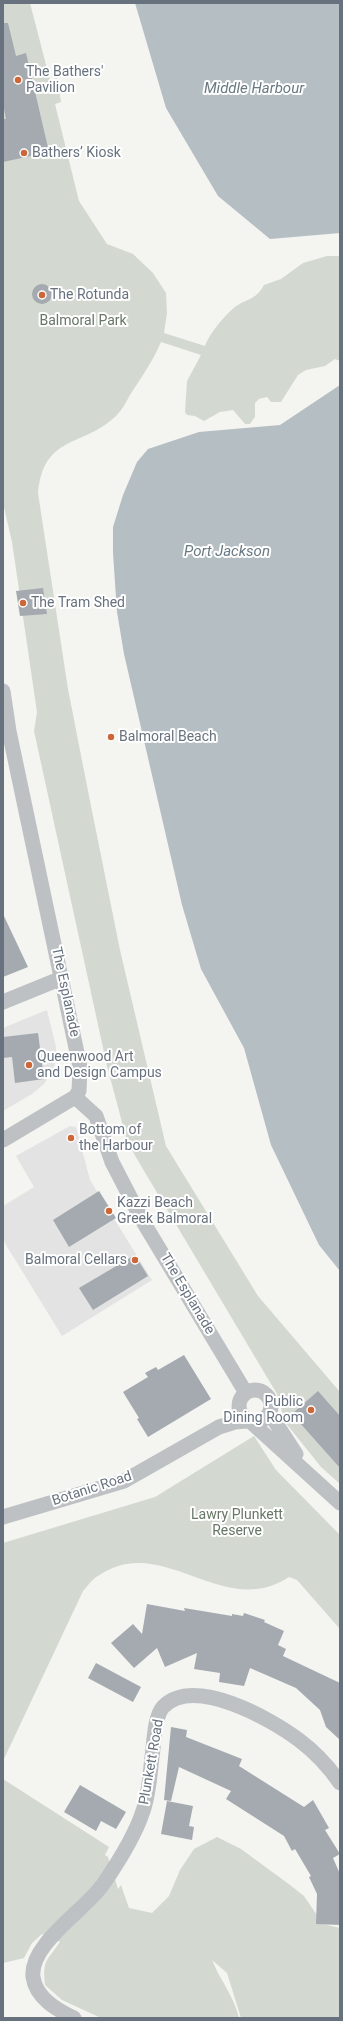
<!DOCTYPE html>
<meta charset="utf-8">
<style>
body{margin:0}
#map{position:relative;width:343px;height:2021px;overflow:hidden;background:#f4f4f1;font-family:Roboto,sans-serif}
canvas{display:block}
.frame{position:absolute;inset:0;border:4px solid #67727e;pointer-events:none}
</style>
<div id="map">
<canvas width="343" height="2021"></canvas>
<div class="frame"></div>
</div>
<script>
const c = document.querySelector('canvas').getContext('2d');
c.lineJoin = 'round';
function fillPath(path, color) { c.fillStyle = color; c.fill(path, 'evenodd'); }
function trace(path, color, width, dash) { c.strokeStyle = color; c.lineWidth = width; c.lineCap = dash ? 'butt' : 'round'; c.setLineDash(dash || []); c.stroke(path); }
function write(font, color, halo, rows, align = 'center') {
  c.font = font + ' Roboto,sans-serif'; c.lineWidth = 4; c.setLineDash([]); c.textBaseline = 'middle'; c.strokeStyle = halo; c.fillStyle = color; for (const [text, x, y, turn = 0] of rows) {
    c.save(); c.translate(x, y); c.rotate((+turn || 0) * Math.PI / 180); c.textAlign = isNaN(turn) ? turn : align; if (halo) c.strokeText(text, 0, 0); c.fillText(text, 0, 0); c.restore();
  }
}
fillPath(new Path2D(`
 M47 1010 56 1047V1060L53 1070 44 1084 32 1094 3 1111V1028Z
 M70 1126 76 1127 90 1180 152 1280 62 1336 3 1240V1206L34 1187 16 1156Z`), '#e2e3e2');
fillPath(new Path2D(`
 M3 3H30L50 80 57 78 61 102 55 104 79 201 107 244 133 254 153 273 166 293 167 313 164 333 205 346C209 334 225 315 235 307 247 298 255 301 264 285L281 279 303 263 327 256H340V361L335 359 325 366 306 370 298 375 281 402H271L267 397 259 399 255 403V417L250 424H245L233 410 220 412 204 421 195 416 187 415 185 412 187 381 201 355 161 342C153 361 141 378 130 395 126 402 122 410 116 416 82 448 44 434 38 493L68 689 89 796 120 950 166 1146 258 1296 340 1392V1484L321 1467 285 1422 277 1394 137 1159 127 1141 107 1066 34 731 37 712 12 542 3 503Z
 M254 1436 276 1470 340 1535V1629L297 1580 289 1577C222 1621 163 1531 98 1576 92 1579 88 1586 83 1591L3 1761V1543L155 1497Z
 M3 1779 109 1847 105 1855 108 1857 118 1889 121 1885 129 1908 152 1913 169 1896 180 1870 194 1849 217 1837 241 1849 290 1885 304 1896 323 1924 340 1928V2018H241L227 1973 212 1960C220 1980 234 1996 239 2018H101L62 2000 45 1985C42 1960 47 1961 60 1942L42 1934 32 1943 24 1958 3 1963Z`), '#d3d9d1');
fillPath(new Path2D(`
 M135 3H340V233L270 239 218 196 166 108Z
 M340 385V1271L319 1245 271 1145 244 1048 201 969 182 905 124 654 117 612 113 553V527L123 495 137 462 148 449 199 432 280 425Z`), '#b5bec3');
fillPath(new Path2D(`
 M3 23H8L16 56 26 53 49 152 3 162V119H6L3 104Z
 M32 294a10 10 0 1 1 20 0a10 10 0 1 1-20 0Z
 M43 588 47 614 20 616 16 591Z
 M3 914 28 967 3 977Z
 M38 1033 44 1079 15 1083 12 1057 3 1058V1037Z
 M99 1191 116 1218 69 1247 53 1220Z
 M135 1255 148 1276 93 1310 79 1288Z
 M184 1355 211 1399 148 1437 137 1419 139 1418 123 1392 148 1377 145 1373 156 1367 158 1370Z
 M318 1391 340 1416V1468L292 1414Z
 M147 1604 185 1611 184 1608 232 1616V1614L243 1616 244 1613 265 1620 264 1622 284 1631 278 1645 286 1649 283 1656 340 1683V1740L326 1727 320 1710 296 1688 250 1668 244 1686 219 1682 220 1673 194 1669 197 1653 165 1667 157 1648 134 1668 111 1643 133 1624 142 1634Z
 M96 1663 141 1687 133 1702 88 1678Z
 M171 1727 187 1730 186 1737 242 1759 239 1766 304 1807 313 1800 329 1828 325 1830 340 1854 333 1858 340 1874V1925L316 1924 317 1894 309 1877 311 1876 295 1849 292 1851 284 1836 226 1799 231 1791 179 1767 171 1801 164 1800Z
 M80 1785 126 1812 116 1829 101 1821 96 1831 64 1812Z
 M167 1801 193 1806 189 1826 194 1827 192 1840 161 1834Z`), '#a4aaaf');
trace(new Path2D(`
 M3 691 9 731 80 1067 79 1091 75 1097 3 1140
 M3 1002 62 978
 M75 1097 96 1116 112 1162 142 1220 246 1393
 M239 1406a16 16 0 1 1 32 0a16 16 0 1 1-32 0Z
 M270 1414 296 1454
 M252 1423 340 1503
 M3 1517 124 1481 219 1427 235 1422 247 1421
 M74 2018C57 2010 36 1998 33 1977 29 1944 87 1909 104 1883 119 1861 135 1836 143 1811 149 1794 150 1774 152 1757 154 1744 154 1717 163 1707 194 1675 271 1719 299 1740 315 1752 329 1767 340 1783`), '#bec1c4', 15);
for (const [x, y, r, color] of [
 [18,80,4,"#cc6739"],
 [24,153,4,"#cc6739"],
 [42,295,4,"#cc6739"],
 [23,603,4,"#cc6739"],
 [111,737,4,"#cc6739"],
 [29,1065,4,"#cc6739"],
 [71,1138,4,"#cc6739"],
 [109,1211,4,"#cc6739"],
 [135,1260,4,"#cc6739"],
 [311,1410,4,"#cc6739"]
]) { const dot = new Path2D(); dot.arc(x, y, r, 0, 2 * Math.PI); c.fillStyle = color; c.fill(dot); trace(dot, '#fff', 1.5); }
write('14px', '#67727e', '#fff', [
 ["The Bathers'",26,72],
 ["Pavilion",26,88],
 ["Bathers’ Kiosk",32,153],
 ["The Rotunda",50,295],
 ["The Tram Shed",31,603],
 ["Balmoral Beach",119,737],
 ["Queenwood Art",37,1057],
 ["and Design Campus",37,1073],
 ["Bottom of",79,1130],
 ["the Harbour",79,1146],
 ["Kazzi Beach",117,1203],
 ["Greek Balmoral",117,1219],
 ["Balmoral Cellars",127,1260,"right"],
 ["Public",303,1402,"right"],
 ["Dining Room",303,1418,"right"]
], 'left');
write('14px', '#677665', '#fff', [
 ["Balmoral Park",83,321],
 ["Lawry Plunkett",237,1515],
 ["Reserve",237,1531]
]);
write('14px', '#67727e', '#fff', [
 ["The Esplanade",65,992,78],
 ["The Esplanade",187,1294,59],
 ["Botanic Road",92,1489,-18],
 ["Plunkett Road",152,1762,-80]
]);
write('italic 15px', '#687982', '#fff', [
 ["Middle Harbour",254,89],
 ["Port Jackson",227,552]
]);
</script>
